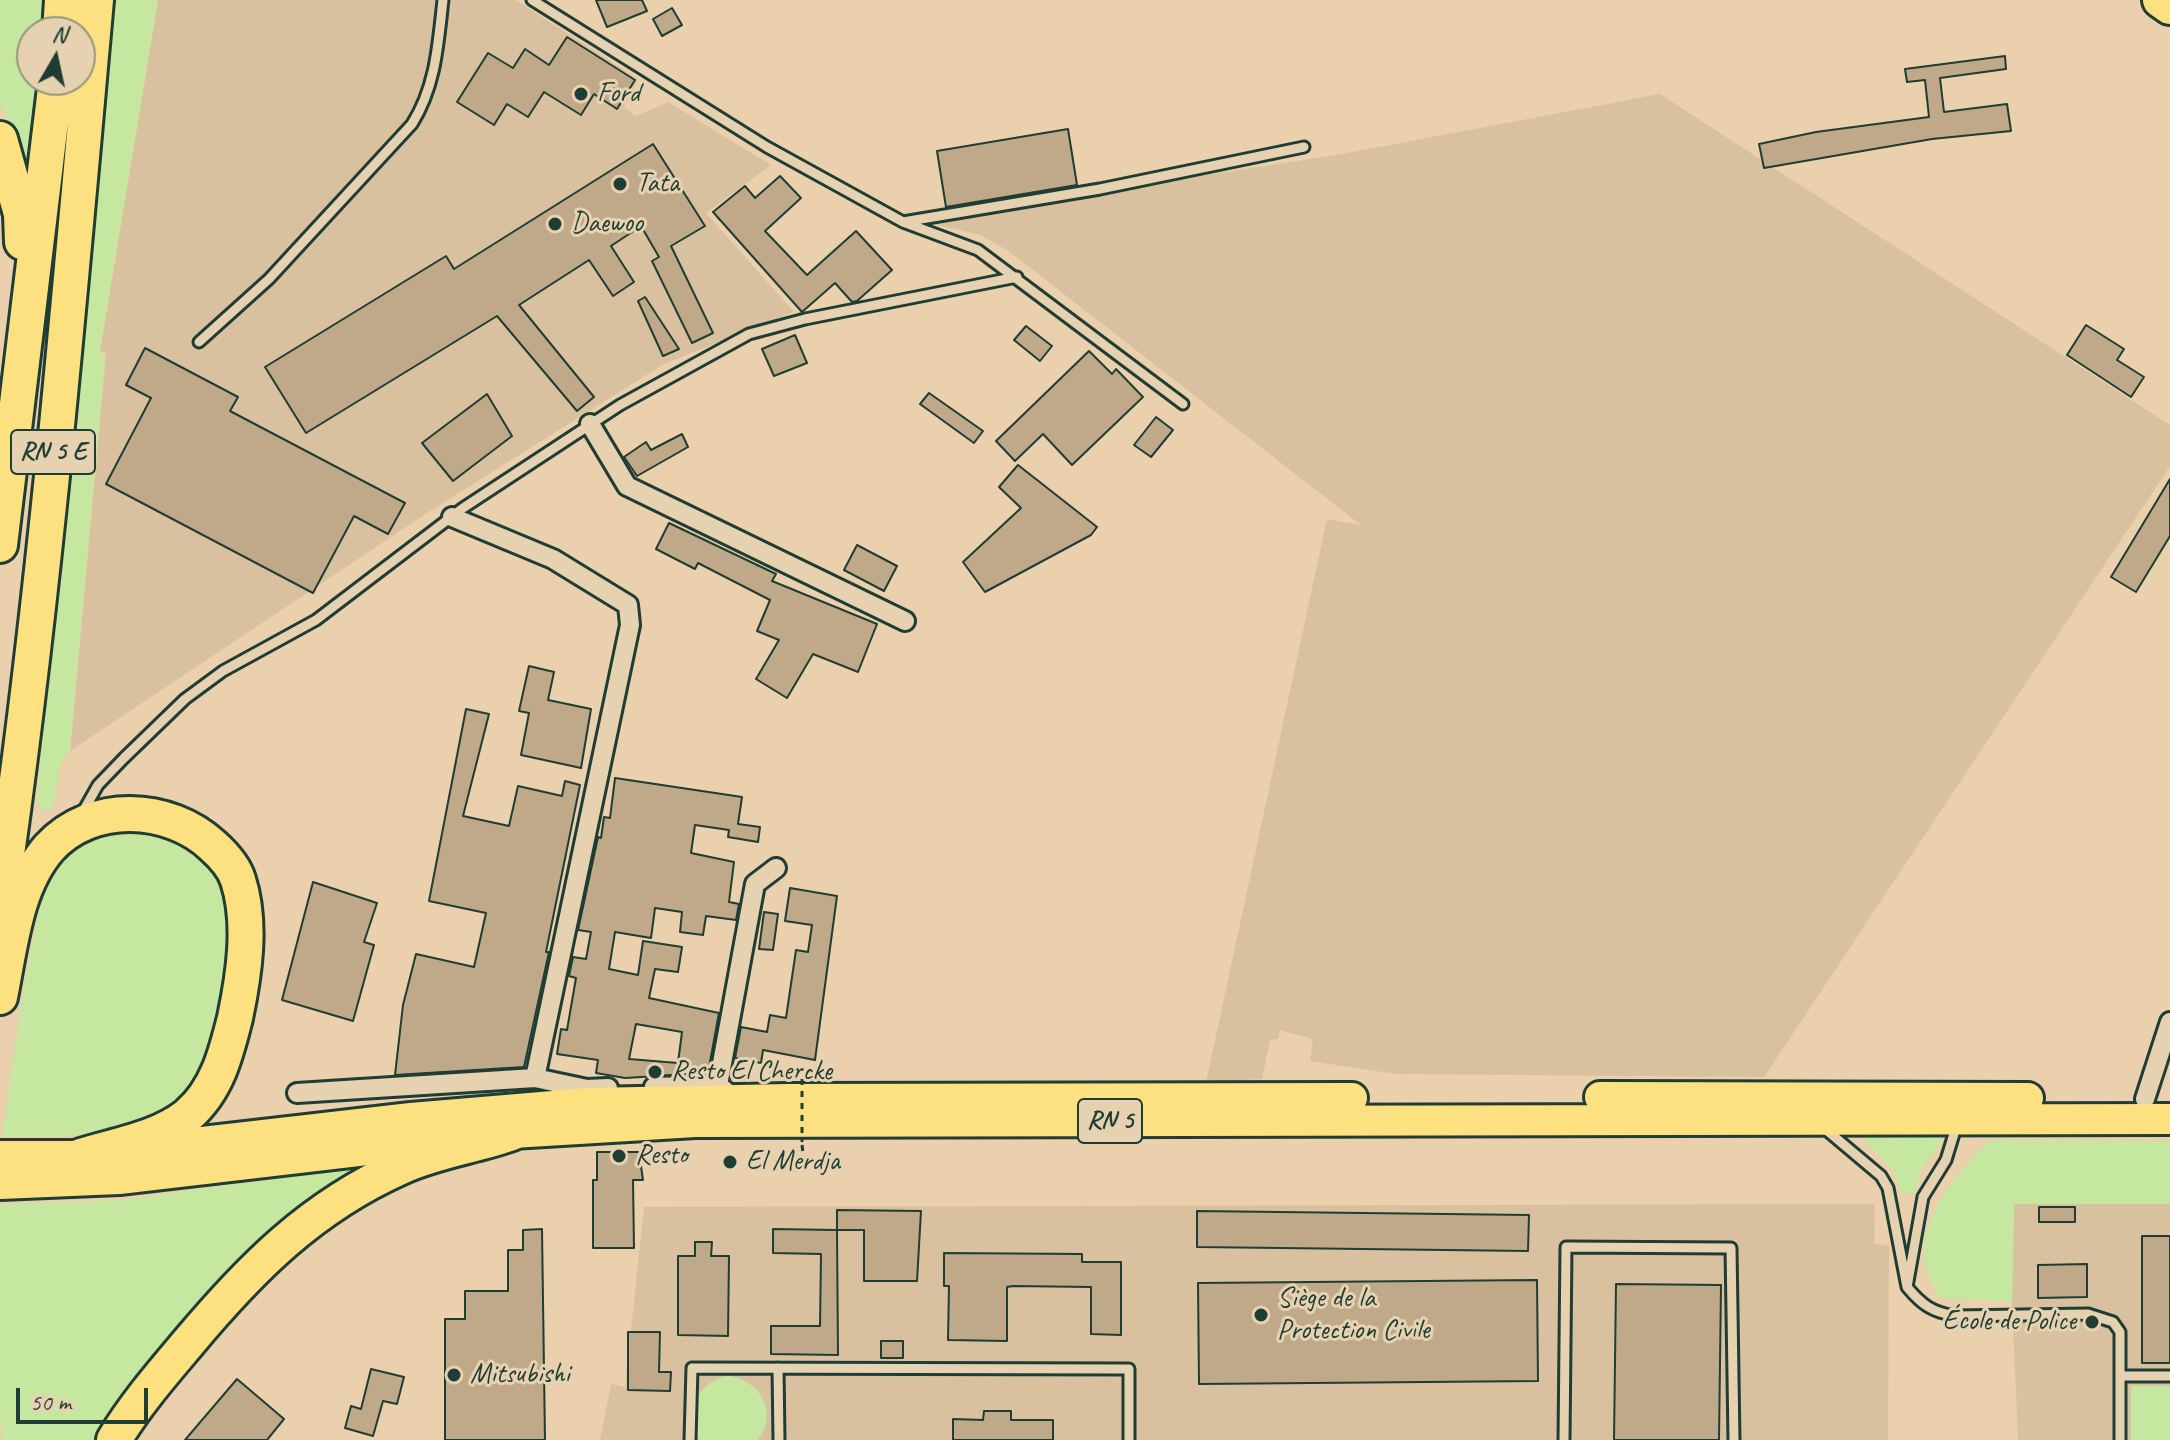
<!DOCTYPE html>
<meta charset="utf-8">
<style>
body{margin:0}
#map{position:relative;width:2170px;height:1440px;overflow:hidden;background:#ead0ac;font-family:Caveat,sans-serif}
canvas{display:block}
.north{position:absolute;left:16px;top:16px;width:80px;height:80px;box-sizing:border-box;background:#e6d2b0;border:2px solid #96967e;border-radius:50%;rotate:9deg;font-size:22px;font-weight:700;line-height:32px;text-align:center;color:#1f3d34}
.north::after{content:'';display:block;margin:auto;width:28px;height:36px;background:#1f3d34;clip-path:polygon(50% 0,100% 100%,50% 72%,0 100%)}
.scale{position:absolute;left:16px;top:1388px;width:132px;height:36px;box-sizing:border-box;border:4px solid #1f3d34;border-top:0;padding-left:10px;font-size:24px;line-height:28px;white-space:nowrap;color:#1f3d34;-webkit-text-stroke:6px #e6d2b0;paint-order:stroke}
</style>
<div id="map">
<canvas width="2170" height="1440"></canvas>
<div class="north">N</div>
<div class="scale">50 m</div>
</div>
<script>
const c = document.querySelector('canvas').getContext('2d');
c.lineJoin = 'round';
function fillPath(path, color) { c.fillStyle = color; c.fill(path, 'evenodd'); }
function trace(path, color, width, dash) { c.strokeStyle = color; c.lineWidth = width; c.lineCap = dash ? 'butt' : 'round'; c.setLineDash(dash || []); c.stroke(path); }
function write(font, color, halo, rows, align = 'center') {
  c.font = font + ' Caveat,sans-serif'; c.lineWidth = 6; c.setLineDash([]); c.textBaseline = 'middle'; c.strokeStyle = halo; c.fillStyle = color; for (const [text, x, y, turn = 0] of rows) {
    c.save(); c.translate(x, y); c.rotate((+turn || 0) * Math.PI / 180); c.textAlign = isNaN(turn) ? turn : align; if (halo) c.strokeText(text, 0, 0); c.fillText(text, 0, 0); c.restore();
  }
}
fillPath(new Path2D(`
 M158 0H516L638 79 624 107 636 116 668 102 771 165 706 213 794 312 664 364 427 513 70 751 106 354 100 351Z
 M1660 94 2170 425V466L1764 1077 1396 1074 1310 1061 1313 1039 1280 1030 1278 1039 1270 1040 1262 1079 1206 1082 1327 519 1361 525 1010 252 981 235 915 220 1342 154Z
 M1875 1204 1874 1243 1889 1246 1888 1440H600L611 1384 625 1387 644 1207Z
 M2014 1204H2170V1440H2018L2012 1302Z`), '#d9c19f');
fillPath(new Path2D(`
 M0 0H46L43 32H32V80H38L28 175 0 103Z
 M112 0H158L100 351 105 359 70 751 61 764 53 807 45 813 37 801 38 785Z
 M132 826C144 828 158 827 169 831 192 839 216 871 225 893 236 925 217 1030 206 1062 199 1081 185 1099 169 1110 124 1142 54 1134 2 1136L25 979 40 905 52 869 86 837Z
 M1938 1132 1942 1142 1921 1170 1915 1193 1901 1195 1894 1171 1867 1143 1864 1134Z
 M1989 1140 2170 1141V1204H2014L2012 1302 1941 1298C1896 1240 1950 1182 1989 1140Z
 M360 1167 311 1200 98 1440H3L0 1415V1204L122 1200Z
 M729 1376C761 1381 779 1413 758 1440H700C681 1414 698 1380 729 1376Z
 M2131 1386H2170V1440H2131Z`), '#c6e7a0');
const building = new Path2D(`
 M596 0H642L647 11 607 27Z
 M672 8 682 25 662 36 653 19Z
 M567 37 635 80 617 109 594 94 581 115 544 92 528 117 507 104 494 125 457 102 488 53 513 68 525 49 549 65Z
 M2005 56 2006 69 1940 78 1944 112 2007 104 2011 131 1932 139 1764 168 1759 144 1816 132 1929 117 1925 80 1907 82 1905 69Z
 M1068 129 1077 185 946 207 937 151Z
 M653 144 705 226 671 246 713 333 692 343 652 261 659 257 641 226 611 246 634 282 613 296 589 260 519 305 594 397 577 411 497 316 306 433 265 367 446 256 454 269Z
 M780 176 801 198 765 231 807 275 856 231 892 270 857 301 852 302 835 283 802 312 713 212 745 186 755 198Z
 M645 297 679 349 663 356 638 301Z
 M2086 325 2124 349 2117 360 2144 377 2131 397 2067 355Z
 M1026 326 1052 346 1040 361 1014 340Z
 M795 335 807 363 774 376 762 349Z
 M145 348 238 397 230 411 405 503 388 534 354 516 313 593 106 484 151 398 126 385Z
 M1089 351 1112 374 1116 369 1143 397 1072 465 1043 434 1015 461 996 441Z
 M929 393 983 431 974 443 920 404Z
 M487 394 512 436 453 481 422 443Z
 M1156 417 1173 430 1151 457 1134 445Z
 M682 434 688 447 637 476 624 457 646 442 651 450Z
 M1018 465 1097 527 1091 535 985 592 963 562 1021 508 999 487Z
 M2170 479V536L2136 592 2111 577Z
 M669 523 776 574 772 581 877 624 858 672 813 654 787 698 756 679 779 640 757 631 770 600 698 563 695 569 656 549Z
 M857 545 897 566 884 591 844 570Z
 M529 666 554 672 548 700 591 709 581 768 521 755 529 713 519 711Z
 M466 709 489 714 463 816 509 826 518 786 562 796 565 781 580 785 546 952H549L524 1067 395 1075 403 1005 416 954 474 967 486 913 429 901Z
 M615 778 742 797 738 824 760 827 758 842 728 837 729 830 695 825 691 853 734 862 729 902 739 904 736 920 706 916 703 935 680 932 682 912 655 908 651 938 615 932 609 969 638 975 643 941 682 947 678 972 655 969 649 998 719 1013 708 1073 625 1078 596 1073 598 1060 557 1054 561 1029 567 1030 576 978 569 976 573 957 586 959 591 932 578 930 598 837 601 838 604 817 610 818ZM636 1024 682 1032 678 1063 629 1059Z
 M313 882 377 903 364 942 374 945 353 1021 282 1000Z
 M790 888 837 896 815 1060 763 1050 761 1063 735 1058 741 1027 767 1032 770 1015 786 1018 796 950 808 952 812 925 785 921Z
 M764 912 778 914 773 950 759 949Z
 M597 1152H639L643 1180H633L634 1248H593V1180H597Z
 M2039 1207H2075V1222H2039Z
 M837 1210 921 1211 917 1281H864V1230H837Z
 M1197 1211 1529 1215 1528 1251 1197 1247Z
 M542 1229 545 1440H445V1319H465V1291H508V1250H523V1230Z
 M773 1229 837 1230 838 1355 771 1354V1326H820L821 1254 773 1253Z
 M2142 1236H2170V1363H2142Z
 M695 1242H712L711 1256H729L728 1336 678 1335V1256H695Z
 M944 1253 1082 1254V1262H1121V1335L1091 1334V1287L1013 1286 1007 1287V1341L948 1340 949 1286H944Z
 M2087 1264V1297L2038 1298V1265Z
 M1537 1280 1538 1381 1199 1384 1198 1283Z
 M1616 1284 1721 1285 1719 1440H1614Z
 M628 1332H660L659 1372H671L670 1391 628 1390Z
 M881 1341H903V1358H881Z
 M371 1369 404 1377 397 1404 383 1401 373 1436 345 1428 351 1406 361 1409Z
 M237 1379 284 1419 267 1440H185Z
 M984 1411H1011V1420H1053V1440H953V1419L983 1420Z`);
fillPath(building, '#bfa988');
trace(building, '#1f3d34', 2);
const service = new Path2D(`
 M532 0 767 147 903 222 978 250 1183 404
 M903 222 1100 189 1304 147
 M199 342 269 279 412 124C436 86 438 44 443 0
 M81 815 98 785 124 758 185 699 223 671 316 620 463 508 620 405 749 334 805 319 1017 277
 M1824 1128 1881 1176 1888 1188 1907 1287 1923 1197 1946 1160 1957 1124
 M1907 1287C1922 1305 1932 1312 1955 1316L2088 1314 2113 1322 2120 1332V1440
 M778 1368 779 1440
 M2120 1376H2170
 M690 1440 692 1368 1129 1369V1440
 M1564 1440 1566 1247 1731 1248 1734 1440`);
const minor = new Path2D(`
 M590 424 627 486 905 621
 M452 517 553 559 628 605 630 625 535 1078
 M718 1085 755 884 776 868
 M654 1087 718 1085 735 1099
 M297 1093 535 1078 587 1089 608 1088
 M2145 1099 2170 1022`);
const trunk = new Path2D(`
 M1600 1097 2028 1098
 M0 1156H81L411 1118 589 1103 788 1099 1352 1098
 M0 1184 119 1179 512 1133 695 1122 2170 1119`);
const motorway = new Path2D(`
 M2160 0 2170 7
 M60 32 62 0
 M0 139 21 214 22 242
 M0 545 56 80
 M0 903C44 604 69 301 96 0
 M0 997C10 948 15 887 49 848 92 801 169 805 213 846 223 855 234 867 238 880 252 923 244 975 235 1018 226 1054 217 1090 188 1115 158 1139 116 1145 81 1156
 M114 1440C135 1405 161 1375 188 1343 250 1269 311 1207 401 1167 435 1151 476 1146 512 1133`);
trace(service, '#1f3d34', 15);
trace(minor, '#1f3d34', 24);
trace(trunk, '#1f3d34', 36);
trace(motorway, '#1f3d34', 40);
trace(new Path2D(`
 M802 1145 804 1161`), '#1f3d34', 3, [6, 6]);
trace(service, '#e6d2b0', 9);
trace(minor, '#e6d2b0', 18);
trace(trunk, '#fde080', 30);
trace(motorway, '#fde080', 34);
trace(new Path2D(`
 M802 1079V1142`), '#1f3d34', 3, [6, 6]);
for (const [x, y, r, color] of [
 [581,94,8,"#1f3d34"],
 [620,184,8,"#1f3d34"],
 [555,224,8,"#1f3d34"],
 [655,1072,8,"#1f3d34"],
 [619,1156,8,"#1f3d34"],
 [730,1162,8,"#1f3d34"],
 [1261,1315,8,"#1f3d34"],
 [2092,1322,8,"#1f3d34"],
 [454,1375,8,"#1f3d34"]
]) { const dot = new Path2D(); dot.arc(x, y, r, 0, 2 * Math.PI); c.fillStyle = color; c.fill(dot); trace(dot, '#e6d2b0', 3); }
for (const [x, y, w] of [
 [53,452,84],
 [1110,1121,64]
]) { const box = new Path2D(); box.roundRect(x - w / 2, y - 22, w, 44, 6); c.fillStyle = '#e6d2b0'; c.fill(box); trace(box, '#1f3d34', 2); }
write('bold 26px', '#1f3d34', null, [
 ["RN 5 E",53,452],
 ["RN 5",1110,1121]
]);
write('28px', '#1f3d34', '#e6d2b0', [
 ["Ford",597,94],
 ["Tata",636,184],
 ["Daewoo",571,224],
 ["Resto El Chercke",671,1072],
 ["Resto",635,1156],
 ["El Merdja",746,1162],
 ["Siège de la",1277,1299],
 ["Protection Civile",1277,1331],
 ["École de Police",2076,1322,"right"],
 ["Mitsubishi",470,1375]
], 'left');
</script>
